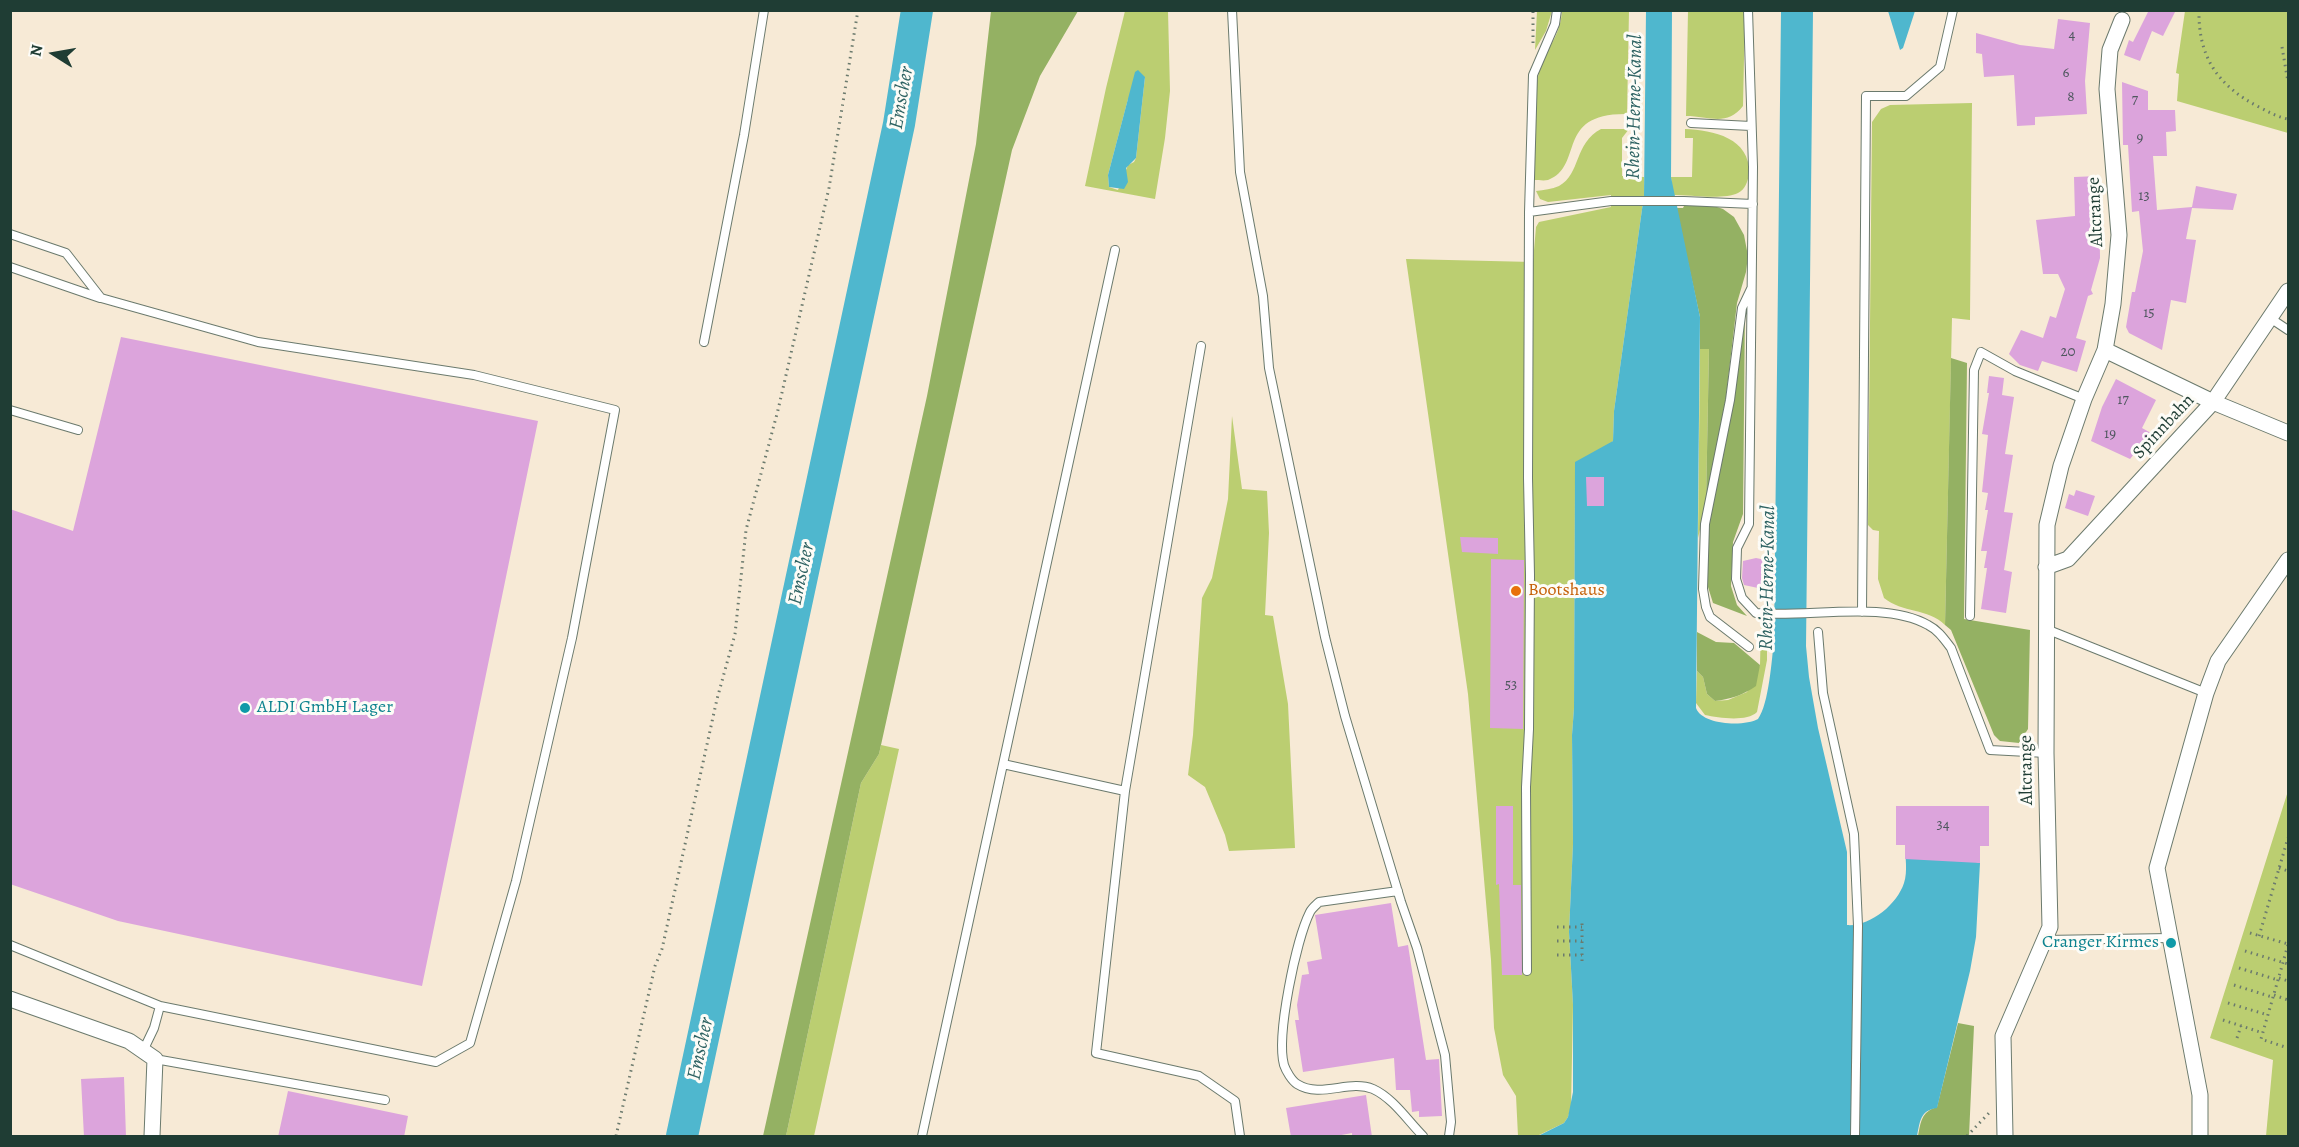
<!DOCTYPE html>
<style>
body{margin:0}
#map{position:relative;width:2299px;height:1147px;overflow:hidden;background:#f7ead6;font-family:Alegreya,serif}
canvas{display:block}
.frame{position:absolute;inset:0;border:12px solid #1f3d34;pointer-events:none}
.north{position:absolute;left:24px;top:24px;width:60px;height:60px;-webkit-text-stroke:4px #fdfcf7;paint-order:stroke;rotate:281deg;font-size:16px;font-weight:700;line-height:24px;text-align:center;color:#1f3d34}
.north::after{content:'';display:block;margin:auto;width:21px;height:27px;background:#1f3d34;clip-path:polygon(50% 0,100% 100%,50% 72%,0 100%)}
</style>
<div id="map">
<canvas width="2299" height="1147"></canvas>
<div class="frame"></div>
<div class="north">N</div>
</div>
<script>
const c = document.querySelector('canvas').getContext('2d');
c.lineJoin = 'round';
function fillPath(path, color) { c.fillStyle = color; c.fill(path, 'evenodd'); }
function trace(path, color, width, dash) { c.strokeStyle = color; c.lineWidth = width; c.lineCap = dash ? 'butt' : 'round'; c.setLineDash(dash || []); c.stroke(path); }
function write(font, color, halo, rows, align = 'center') {
  c.font = font + ' Alegreya,serif'; c.lineWidth = 6; c.setLineDash([]); c.textBaseline = 'middle'; c.strokeStyle = halo; c.fillStyle = color; for (const [text, x, y, turn = 0] of rows) {
    c.save(); c.translate(x, y); c.rotate((+turn || 0) * Math.PI / 180); c.textAlign = isNaN(turn) ? turn : align; if (halo) c.strokeText(text, 0, 0); c.fillText(text, 0, 0); c.restore();
  }
}
fillPath(new Path2D(`
 M1125 11H1168L1170 91 1165 138 1155 199 1085 186 1106 88ZM1145 77 1136 158 1134 162 1128 165 1118 190 1109 187 1108 175 1128 99Z
 M1537 11H1552L1546 31 1535 50Z
 M1562 11H1629L1627 114C1554 113 1585 166 1548 180 1544 181 1538 180 1534 180 1535 145 1531 106 1539 72 1545 48 1560 39 1562 11Z
 M1688 11H1745L1743 106C1727 127 1709 116 1686 116Z
 M2185 11H2288V133L2177 101 2179 74 2176 73Z
 M1972 103 1970 317V320L1952 318 1945 625C1928 608 1902 613 1884 598L1878 579 1879 531 1873 530 1868 525 1872 122 1881 109 1890 105Z
 M1601 129H1629L1622 138V176L1644 177V195L1614 411 1613 441 1575 481 1574 708 1572 735 1573 844 1569 932 1573 1005 1571 1107 1568 1117 1564 1123 1537 1136H1518L1516 1096 1503 1075 1494 1028 1491 960 1468 694 1406 259 1533 262 1536 227 1539 222 1611 207V195L1548 202 1540 199 1536 191C1544 190 1552 189 1559 186 1581 174 1574 143 1601 129Z
 M1685 129C1713 130 1751 138 1749 174 1748 181 1745 190 1738 193 1724 200 1691 195 1673 195L1671 177H1692L1693 138H1685Z
 M1709 348 1706 504 1698 538 1700 349Z
 M1232 416 1242 489 1267 491 1269 533 1265 615 1273 616 1288 704 1295 848 1229 851 1225 835 1205 787 1188 775 1193 735 1202 598 1212 578 1228 499Z
 M1761 622H1767V660L1757 712C1747 722 1719 718 1705 715L1696 703 1697 671 1703 677 1707 694 1715 701 1728 700 1747 692 1760 665Z
 M881 745 899 749 814 1136H786L861 783 879 754Z
 M2288 791V1136H2266L2273 1060 2210 1038Z`), '#bbce71');
fillPath(new Path2D(`
 M991 11H1078L1040 76 1012 150 879 754 861 783 786 1136H763L927 396 976 144Z
 M1684 206H1714L1723 209 1734 217 1744 235 1748 256 1746 272 1737 303 1726 397 1706 504 1709 349H1700V317L1676 208H1683Z
 M1745 305 1743 514 1733 542 1731 586 1737 605 1747 616 1713 603 1708 587V526Z
 M1951 358 1967 363 1964 619 2030 630 2028 729 2019 743 2000 741 1994 735 1951 630 1945 625Z
 M1697 632 1716 642 1734 643 1760 665 1756 686C1743 695 1731 699 1715 701L1707 694 1703 677 1697 671Z
 M1958 1023 1974 1026 1969 1136H1918C1921 1122 1921 1112 1937 1107Z`), '#94b163');
fillPath(new Path2D(`
 M1646 11H1672L1671 177 1700 317 1696 708C1702 725 1744 727 1758 719 1769 704 1772 658 1774 639L1781 11H1813L1806 646 1809 677 1818 728 1847 852V925C1869 927 1897 905 1904 883 1908 871 1905 857 1905 845L1980 863 1976 937 1970 971 1937 1108C1920 1110 1920 1122 1917 1136H1538L1564 1123 1568 1117 1573 1092V1005L1569 932 1573 844 1572 735 1574 708 1575 462 1613 441 1614 411 1644 195Z
 M1888 11H1915L1903 48 1900 50Z
 M1138 70 1145 77 1136 158 1126 168 1128 182 1124 189 1109 187 1108 175 1135 72Z`), '#4fb7ce');
trace(new Path2D(`
 M682 1136 899 124 917 10`), '#4fb7ce', 32);
fillPath(new Path2D(`
 M2149 10H2176L2163 36 2152 31 2140 61 2124 55 2129 40 2133 42Z
 M2058 19 2090 23 2085 81 2087 114 2035 117V125L2017 126 2014 75 1984 77 1982 54 1976 53V33L2020 45 2054 49Z
 M2122 82 2148 91V110H2175L2176 131 2166 132 2167 156H2153L2157 210 2192 207 2196 186 2237 194 2233 210 2192 208 2186 239 2196 240 2186 303 2171 300 2162 350 2129 333 2126 327 2132 292H2135L2143 251 2139 211 2132 212 2128 145H2123Z
 M2099 176 2100 258 2091 290 2093 294 2088 296 2076 338 2086 341 2077 372 2042 361 2038 371 2020 365 2009 354 2021 330 2043 338 2050 316 2056 318 2065 289 2058 274H2043L2036 220 2075 216 2074 177Z
 M121 337 538 421 422 986 118 921 10 884V509L73 531Z
 M1989 376 2004 378 2002 395 2014 397 2005 454 2013 455 2004 512 2013 513 2004 570 2012 572 2006 613 1981 609 1987 568H1984L1987 551H1981L1988 510H1985L1988 493 1982 492 1988 435 1982 434 1989 393H1987Z
 M2116 379 2156 400 2142 428 2151 433 2130 459 2091 441 2102 407Z
 M1586 477H1604V506H1587Z
 M2076 490 2095 496 2088 516 2065 508 2069 494 2074 496Z
 M1460 537 1498 538V554L1462 552Z
 M1756 558 1775 562V585L1758 588 1744 585 1742 578 1743 561Z
 M1491 559 1524 560 1523 729 1490 728Z
 M1496 806H1513V885H1521L1522 975H1502L1499 884 1496 885Z
 M1896 806H1989V846H1980V863L1905 859V845H1896Z
 M1391 903 1398 947 1408 945 1426 1060 1439 1059 1442 1116 1419 1117V1111L1412 1112 1410 1090H1396L1394 1058 1303 1072 1295 1020H1299L1297 1005 1302 975 1309 974 1307 962 1322 959 1315 915Z
 M124 1077 126 1137H84L81 1079Z
 M288 1091 408 1116 404 1137H278Z
 M1366 1095 1372 1137H1352V1133L1331 1137H1291L1286 1108Z`), '#dca4dc');
const service = new Path2D(`
 M1232 10 1240 172 1263 296 1269 368 1325 637 1345 716 1401 902 1417 948 1445 1055 1451 1122 1449 1136
 M1748 10 1753 167 1749 524 1737 548 1736 579 1742 598 1756 613C1807 618 1884 600 1928 625 1938 630 1944 639 1951 648L1990 750 2046 753
 M1691 123 1751 126
 M1529 212 1611 201H1684L1753 204
 M10 234 66 253 101 298 258 342 474 375 615 410 572 638 516 881 470 1043 436 1062 160 1006 10 945
 M10 267 100 298
 M2270 318 2288 330
 M704 342 744 135 764 10
 M1201 346 1125 791 1096 1053 1199 1076 1235 1101 1240 1136
 M10 410 78 430
 M1862 612 1866 96H1906L1940 67 1953 10
 M1970 616 1974 370 1981 352 2015 371 2084 399
 M2046 629 2206 693
 M1818 632 1823 693 1854 834 1858 926 1855 1136
 M1749 647 1710 617 1706 607 1703 589 1705 524 1730 400 1742 308 1751 289
 M1003 764 1125 791
 M1398 891 1319 902C1316 905 1312 908 1310 912 1296 940 1276 1036 1284 1065 1286 1071 1292 1081 1297 1084 1321 1099 1349 1079 1373 1089 1393 1098 1408 1121 1423 1136
 M2044 940 2170 938
 M1527 971 1526 787 1529 729 1530 575 1528 478 1529 212 1533 75 1555 24 1557 10
 M143 1051 154 1028 160 1006
 M155 1059 385 1100
 M922 1136 1115 250`);
const minor = new Path2D(`
 M2105 350 2213 402 2288 433
 M2046 567 2068 559 2213 402 2288 291
 M10 999 129 1041 155 1059 152 1136
 M2005 1136 2003 1036 2050 927 2046 753 2047 525 2061 466 2084 399 2105 350 2113 304 2119 235 2107 89 2110 50 2122 20
 M2200 1136V1095L2157 868 2206 693 2218 661 2288 560`);
trace(service, '#6b7a6d', 10);
trace(minor, '#6b7a6d', 17);
trace(new Path2D(`
 M2199 10C2198 57 2218 86 2259 107 2269 112 2277 117 2288 119
 M1533 43V10
 M2282 47 2288 82
 M2279 868 2288 871
 M1557 927H1582
 M2250 933 2288 944
 M2259 936 2288 838
 M1557 941H1582
 M2288 945 2261 1039 2288 1048
 M2245 951 2288 964
 M1557 955H1582
 M1582 961V921
 M2239 968 2278 980
 M2279 978 2288 981
 M2234 985 2272 997
 M2274 995 2288 1000
 M2228 1003 2268 1015
 M2223 1020 2263 1033
 M2237 1038 2241 1026
 M616 1136 655 966 662 949 717 699 735 634 746 530 778 410 829 188 858 10
 M1967 1136 1989 1113`), '#6b7a6d', 3, [1.5, 4.5]);
trace(service, '#fff', 8);
trace(minor, '#fff', 15);
for (const [x, y, r, color] of [
 [1516,591,6,"#e8710a"],
 [245,708,6,"#0f9aa8"],
 [2171,943,6,"#0f9aa8"]
]) { const dot = new Path2D(); dot.arc(x, y, r, 0, 2 * Math.PI); c.fillStyle = color; c.fill(dot); trace(dot, '#fdfcf7', 2); }
write('15px', '#4e575e', null, [
 ["4",2072,35],
 ["6",2066,73],
 ["8",2071,97],
 ["7",2135,100],
 ["9",2140,138],
 ["13",2144,196],
 ["15",2149,313],
 ["20",2068,352],
 ["17",2123,400],
 ["19",2110,434],
 ["53",1511,685],
 ["34",1943,825]
]);
write('18px', '#1f3d34', '#fdfcf7', [
 ["Altcrange",2096,212,-93],
 ["Spinnbahn",2164,427,-47],
 ["Altcrange",2027,770,-91]
]);
write('18px', '#c56008', '#fdfcf7', [
 ["Bootshaus",1528,591]
], 'left');
write('18px', '#0d838f', '#fdfcf7', [
 ["ALDI GmbH Lager",257,708],
 ["Cranger Kirmes",2159,943,"right"]
], 'left');
write('italic 20px', '#2d6262', '#fdfcf7', [
 ["Emscher",902,98,-80],
 ["Rhein-Herne-Kanal",1635,107,-89],
 ["Emscher",802,574,-78],
 ["Rhein-Herne-Kanal",1768,578,-89],
 ["Emscher",701,1049,-78]
]);
</script>
